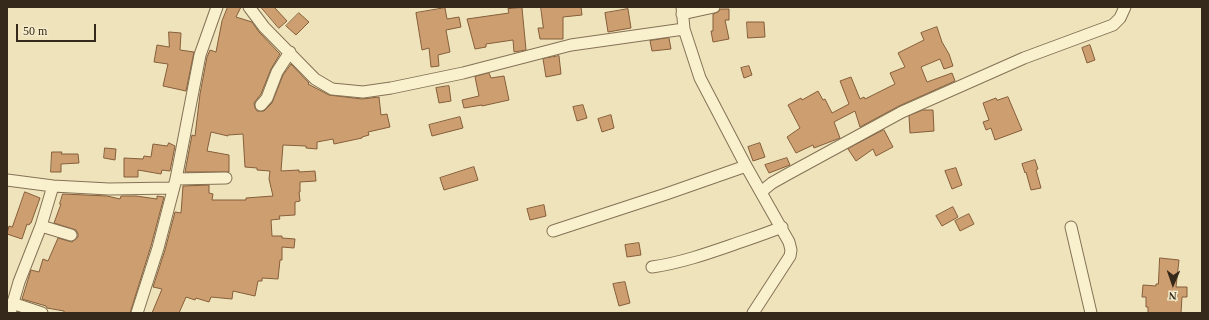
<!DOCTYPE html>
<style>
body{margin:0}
#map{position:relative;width:1209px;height:320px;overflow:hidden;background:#eee3bb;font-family:Georgia,serif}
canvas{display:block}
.frame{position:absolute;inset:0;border:8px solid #34291a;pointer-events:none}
.north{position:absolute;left:1153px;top:264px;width:40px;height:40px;-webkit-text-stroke:3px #f5eccb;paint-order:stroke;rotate:182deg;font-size:11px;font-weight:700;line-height:16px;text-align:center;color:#34291a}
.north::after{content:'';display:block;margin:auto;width:14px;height:18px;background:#34291a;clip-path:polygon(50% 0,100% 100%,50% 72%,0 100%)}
.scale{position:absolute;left:16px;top:24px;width:80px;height:18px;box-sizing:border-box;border:2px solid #34291a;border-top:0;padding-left:5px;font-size:12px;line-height:14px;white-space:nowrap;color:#34291a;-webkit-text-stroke:3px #f5eccb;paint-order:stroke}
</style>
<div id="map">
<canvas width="1209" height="320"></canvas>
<div class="frame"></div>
<div class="north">N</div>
<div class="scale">50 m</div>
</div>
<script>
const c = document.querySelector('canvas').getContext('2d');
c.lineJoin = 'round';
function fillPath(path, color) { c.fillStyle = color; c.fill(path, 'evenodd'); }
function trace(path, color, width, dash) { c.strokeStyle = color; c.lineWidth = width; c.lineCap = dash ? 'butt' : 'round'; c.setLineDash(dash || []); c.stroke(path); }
const building = new Path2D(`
 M228 7H241L236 17 252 22 259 32 280 54 271 69 261 94 254 103 255 108 257 111H264L272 103 283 75 291 64 309 83 308 84 329 95 362 99 379 97 381 115 387 114 390 127 368 132 369 135 362 137V138L334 144 333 139 317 142V149L306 148V146L283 145 281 171 299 170V172L315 171 316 181 300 182V192H299L300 201 295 202V215L279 216 280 219 271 220 272 236H282V238L295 239 294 248 282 247V260H280L278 279 262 278V281H258L255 296 233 291 232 299 211 297 209 302 196 298 195 300 186 297 179 313H152L162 289 153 287 165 250 175 212 181 213 183 186 209 185V193L213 194 212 200H246V198L273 196 269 179 270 171 257 170V168L245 167 243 134 228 135V136L211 132 207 151 229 155V172H185L192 135 195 136 200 94 207 57 210 50 216 52 222 21Z
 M261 7H274L287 21 279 28Z
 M541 7H581L582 15 563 17V39H540L538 28H543Z
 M445 8 447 19 459 17 461 27 446 30 450 52 438 55 439 66 431 67 429 48 422 50 416 13Z
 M522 8 526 50 514 52 513 40 486 44V47L475 49 467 19 509 13 508 9Z
 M628 9 631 28 608 32 605 13Z
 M721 9H729V20H725L729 39 713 42 711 31H713V14L718 12Z
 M299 13 309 22 296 35 286 26Z
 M747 22H764L765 37 748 38Z
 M937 27 942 42 949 54 953 66 944 69 940 59 921 67 927 82 952 73 955 81 899 106 860 127 855 111 834 122 840 138 814 148 813 145 796 153 787 137 800 128 788 105 801 98 802 100 818 91 823 100 825 99 832 113 849 104 840 81 851 77 860 99 864 97 865 99 895 84 890 73 905 67 898 53 924 40 921 33Z
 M169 32 181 33 180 50 194 52 186 91 163 86 168 64 154 62 157 45 169 47Z
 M669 38 671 49 652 51 650 41Z
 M1090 45 1095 60 1087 63 1082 48Z
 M559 56 561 74 546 77 543 59Z
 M749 66 752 75 744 78 741 68Z
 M489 73 491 78 504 76 509 100 482 106V105L464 108 462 100 479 96 475 77Z
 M449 86 451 101 439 103 436 88Z
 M1008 97 1022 130 995 140 991 128 986 130 983 122 989 120 983 103 996 98 997 100Z
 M583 105 587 118 577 121 573 107Z
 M923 110H933L934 131 910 133 909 116Z
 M611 115 614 128 602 132 598 119Z
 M460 117 463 128 432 136 429 125Z
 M884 130 893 147 876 156 873 149 856 161 848 149Z
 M169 143 175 146 170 171 162 170 161 174 138 170V177H124V158L143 159 144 156 151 157 153 144 167 146Z
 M760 143 765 157 753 161 748 147Z
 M105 148 116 149 115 160 104 158Z
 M52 152H62L61 154H78L79 163 61 164V172H51Z
 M787 158 790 165 769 173 765 165Z
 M1035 160 1038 169 1036 170 1041 188 1031 190 1026 172 1025 173 1022 164Z
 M474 167 478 180 444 190 440 178Z
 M956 168 962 185 952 189 945 171Z
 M25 192 40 198 31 223H30L29 225 27 224 22 239 7 234V233L9 226 12 227Z
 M63 194 107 196 120 199 121 196H136L157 199V196L164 197 151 246 130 313H64V311L47 308 46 306 22 299 31 270 39 272 43 259 48 261 58 238 72 242 78 237V234L76 230 54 223 61 204H60Z
 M544 205 546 216 530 220 527 209Z
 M953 207 958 217 942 226 936 216Z
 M969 214 974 224 960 231 955 221Z
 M639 243 641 255 627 257 625 245Z
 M1160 258 1179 260 1176 287H1187V297H1182L1181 313H1148V307H1146V297H1142L1143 285 1156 286V284H1158Z
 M625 282 630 303 619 306 613 284Z`);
fillPath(building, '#cd9e70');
trace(building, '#855e3a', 1);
const minor = new Path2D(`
 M249 7 264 27 315 79 332 89 363 92 391 88 463 73 571 45 684 29
 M682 7 684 29 700 78 746 166 789 242 791 250 790 256 753 313
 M682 14 714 7
 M261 105 267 98 277 72 290 52
 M176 179 226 178
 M7 180 53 186 109 189 173 188
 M761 192 772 183 788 174 902 112 1024 58 1113 25 1120 18 1125 7
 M41 226 71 235
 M1071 227 1091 313
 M553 231 666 194 746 166
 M652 267C680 263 706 254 732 245 749 239 765 234 782 227
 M12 303 42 313
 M10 313 19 282 41 226 53 186
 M137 313 158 248 176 179 200 55 217 7`);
trace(minor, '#857255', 13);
trace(minor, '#f9f0ce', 11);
</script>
